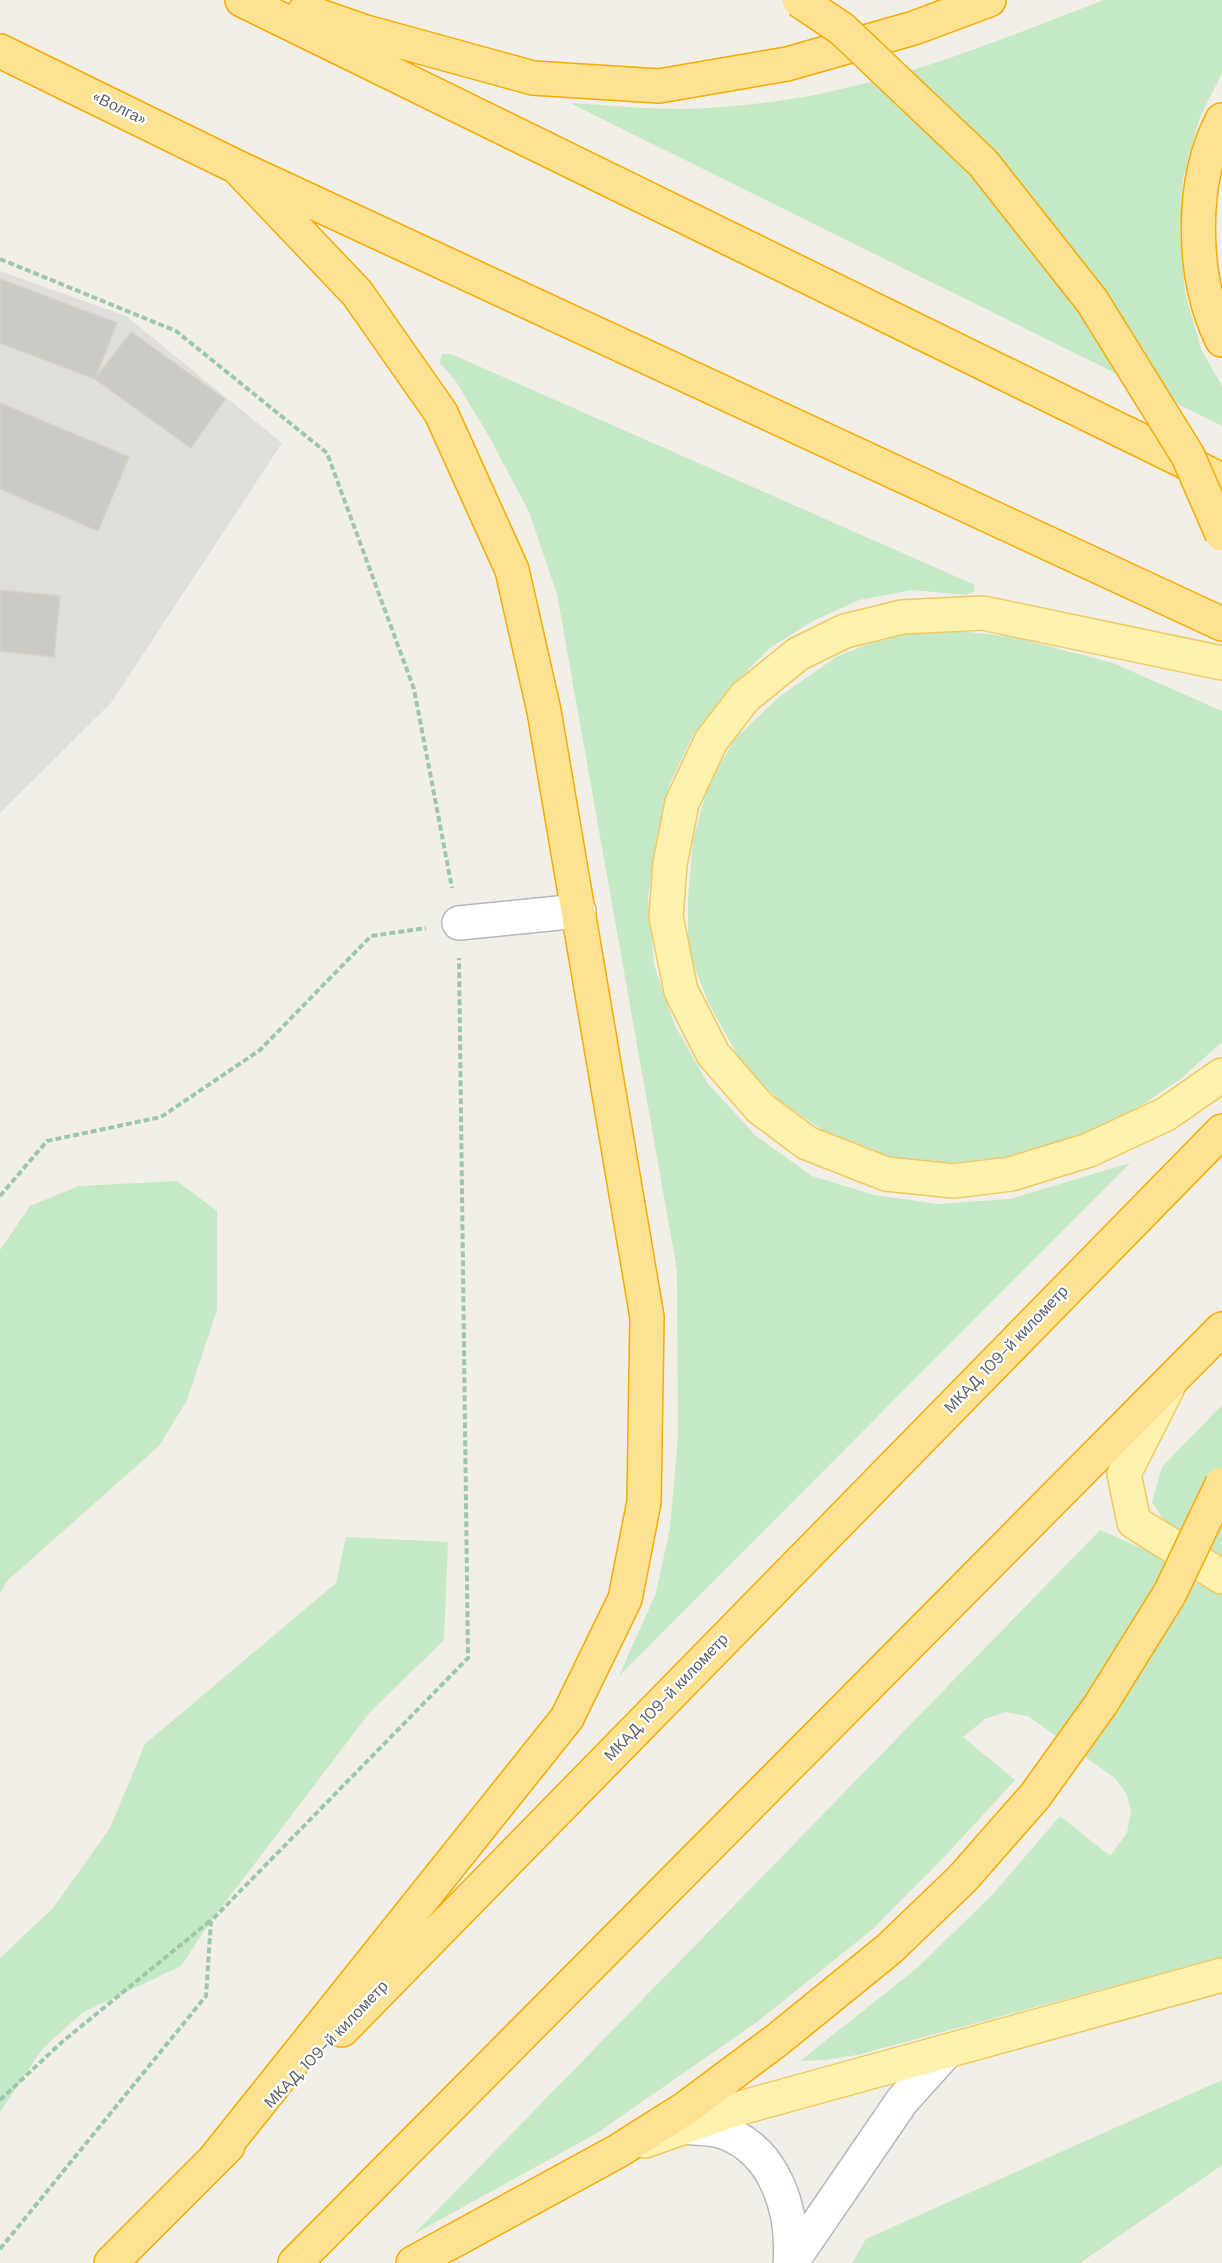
<!DOCTYPE html>
<meta charset="utf-8">
<style>
body{margin:0}
canvas{display:block;background:#f1efe8}
</style>
<canvas width="1222" height="2263"></canvas>
<script>
const c = document.querySelector('canvas').getContext('2d');
c.lineJoin = 'round';
function fillPath(path, color) { c.fillStyle = color; c.fill(path, 'evenodd'); }
function trace(path, color, width, dash) { c.strokeStyle = color; c.lineWidth = width; c.lineCap = dash ? 'butt' : 'round'; c.setLineDash(dash || []); c.stroke(path); }
function write(font, color, halo, rows, align = 'center') {
  c.font = font + ' "DM Sans",sans-serif'; c.lineWidth = 4.5; c.setLineDash([]); c.textBaseline = 'middle'; c.strokeStyle = halo; c.fillStyle = color; for (const [text, x, y, turn = 0] of rows) {
    c.save(); c.translate(x, y); c.rotate((+turn || 0) * Math.PI / 180); c.textAlign = isNaN(turn) ? turn : align; if (halo) c.strokeText(text, 0, 0); c.fillText(text, 0, 0); c.restore();
  }
}
fillPath(new Path2D(`
 M0 271 126 316 282 443 111 703 0 813Z`), '#e0deda');
fillPath(new Path2D(`
 M1104 0H1222V73L1200 117 1183 178 1180 233 1185 292 1201 349 1222 386V426L570 103C606 105 643 109 679 109 727 108 786 102 833 91 926 71 1015 34 1104 0Z
 M442 354H451L975 585 974 592 966 595 912 590 859 600 811 622 770 648 726 692 693 735 669 785 657 836 648 898 654 965 674 1024 708 1084 756 1136 812 1176 874 1195 938 1204 1010 1199 1130 1163 619 1676 656 1593 670 1528 678 1437 677 1270 557 594 529 512 490 438 455 380 440 363Z
 M941 629 1013 637 1113 663 1222 711V1042L1179 1080 1120 1120 1053 1148 1000 1161 939 1166 891 1158 827 1133 777 1099 739 1058 708 1002 688 950V899L693 840 707 788 734 740 779 697 836 657 891 635Z
 M177 1181 217 1211V1310L187 1400 159 1446 7 1581 0 1594V1250L30 1206 79 1186Z
 M1222 1405V1559L1165 1522 1152 1502 1162 1467Z
 M1100 1530 1164 1558 1222 1594V1957L857 2055 826 2060 800 2061 917 1968 993 1894 1060 1816 1110 1856 1127 1833 1131 1811 1127 1795 1116 1779 1028 1716 1005 1712 985 1719 963 1737 1015 1780 946 1855 874 1928 757 2022 597 2133 414 2234Z
 M346 1537 448 1542 444 1640 370 1712 211 1921 181 1966 82 2013 43 2048 0 2112V1958L53 1908 110 1828 145 1744 336 1583Z
 M1222 2080V2165L1080 2263H852L866 2239Z`), '#c5e8c5');
const building = new Path2D(`
 M0 279 117 323 95 379 0 343Z
 M131 332 225 399 191 448 95 379Z
 M0 403 129 457 98 531 0 489Z
 M0 590 60 596 54 657 0 651Z`);
fillPath(building, '#cccac5');
trace(building, '#d6d1c6', 1.5);
const minor = new Path2D(`
 M459 923 579 911
 M685 2127C697 2129 715 2128 726 2133 777 2153 794 2213 790 2263
 M791 2263 902 2101 947 2051`);
const major = new Path2D(`
 M1222 663 983 613 902 617 845 631 798 654 745 697 711 741 682 803 670 864 666 917 681 991 713 1054 760 1108 807 1143 886 1174 954 1181 1011 1174 1089 1150 1166 1114 1222 1075
 M1168 1387 1124 1474 1134 1522 1222 1577
 M645 2141 733 2110 1222 1975`);
const highway = new Path2D(`
 M242 0 1222 480
 M305 11 366 32 533 78 659 86 787 64 914 28 989 0
 M0 51 237 167 1222 624
 M1222 120C1190 182 1191 277 1222 340
 M342 2030 1222 1131
 M213 2161 567 1718 625 1599 644 1502 647 1317 544 711 512 570 441 413 357 293 237 167
 M111 2263 228 2146
 M295 2263 1222 1329
 M413 2263 618 2151 686 2108 777 2040 889 1949 962 1879 1035 1796`);
trace(minor, '#b5b8bc', 36);
trace(major, '#f2c960', 36);
trace(highway, '#f9ab00', 36);
trace(new Path2D(`
 M0 259 176 331 327 453 414 689 452 888
 M0 1196 47 1141 161 1117 260 1050 371 936 426 928
 M0 2100 62 2042 210 1921
 M0 2249 206 1996 211 1921 468 1658 459 958`), '#9cc7a9', 4, [6, 3]);
trace(minor, '#fff', 33);
trace(major, '#fff2af', 33);
trace(highway, '#fde293', 33);
const highwayBridge = new Path2D(`
 M799 0 842 29 983 163 1092 301 1188 456 1222 534
 M1035 1796 1101 1704 1170 1593 1222 1484`);
trace(highwayBridge, '#f9ab00', 36, []);
trace(highwayBridge, '#fde293', 33);
write('16px', '#5f6368', '#fff', [
 ["«Волга»",119,109,26],
 ["МКАД, 109-й километр",1007,1350,-46],
 ["МКАД, 109-й километр",667,1698,-46],
 ["МКАД, 109-й километр",327,2045,-46]
]);
</script>
